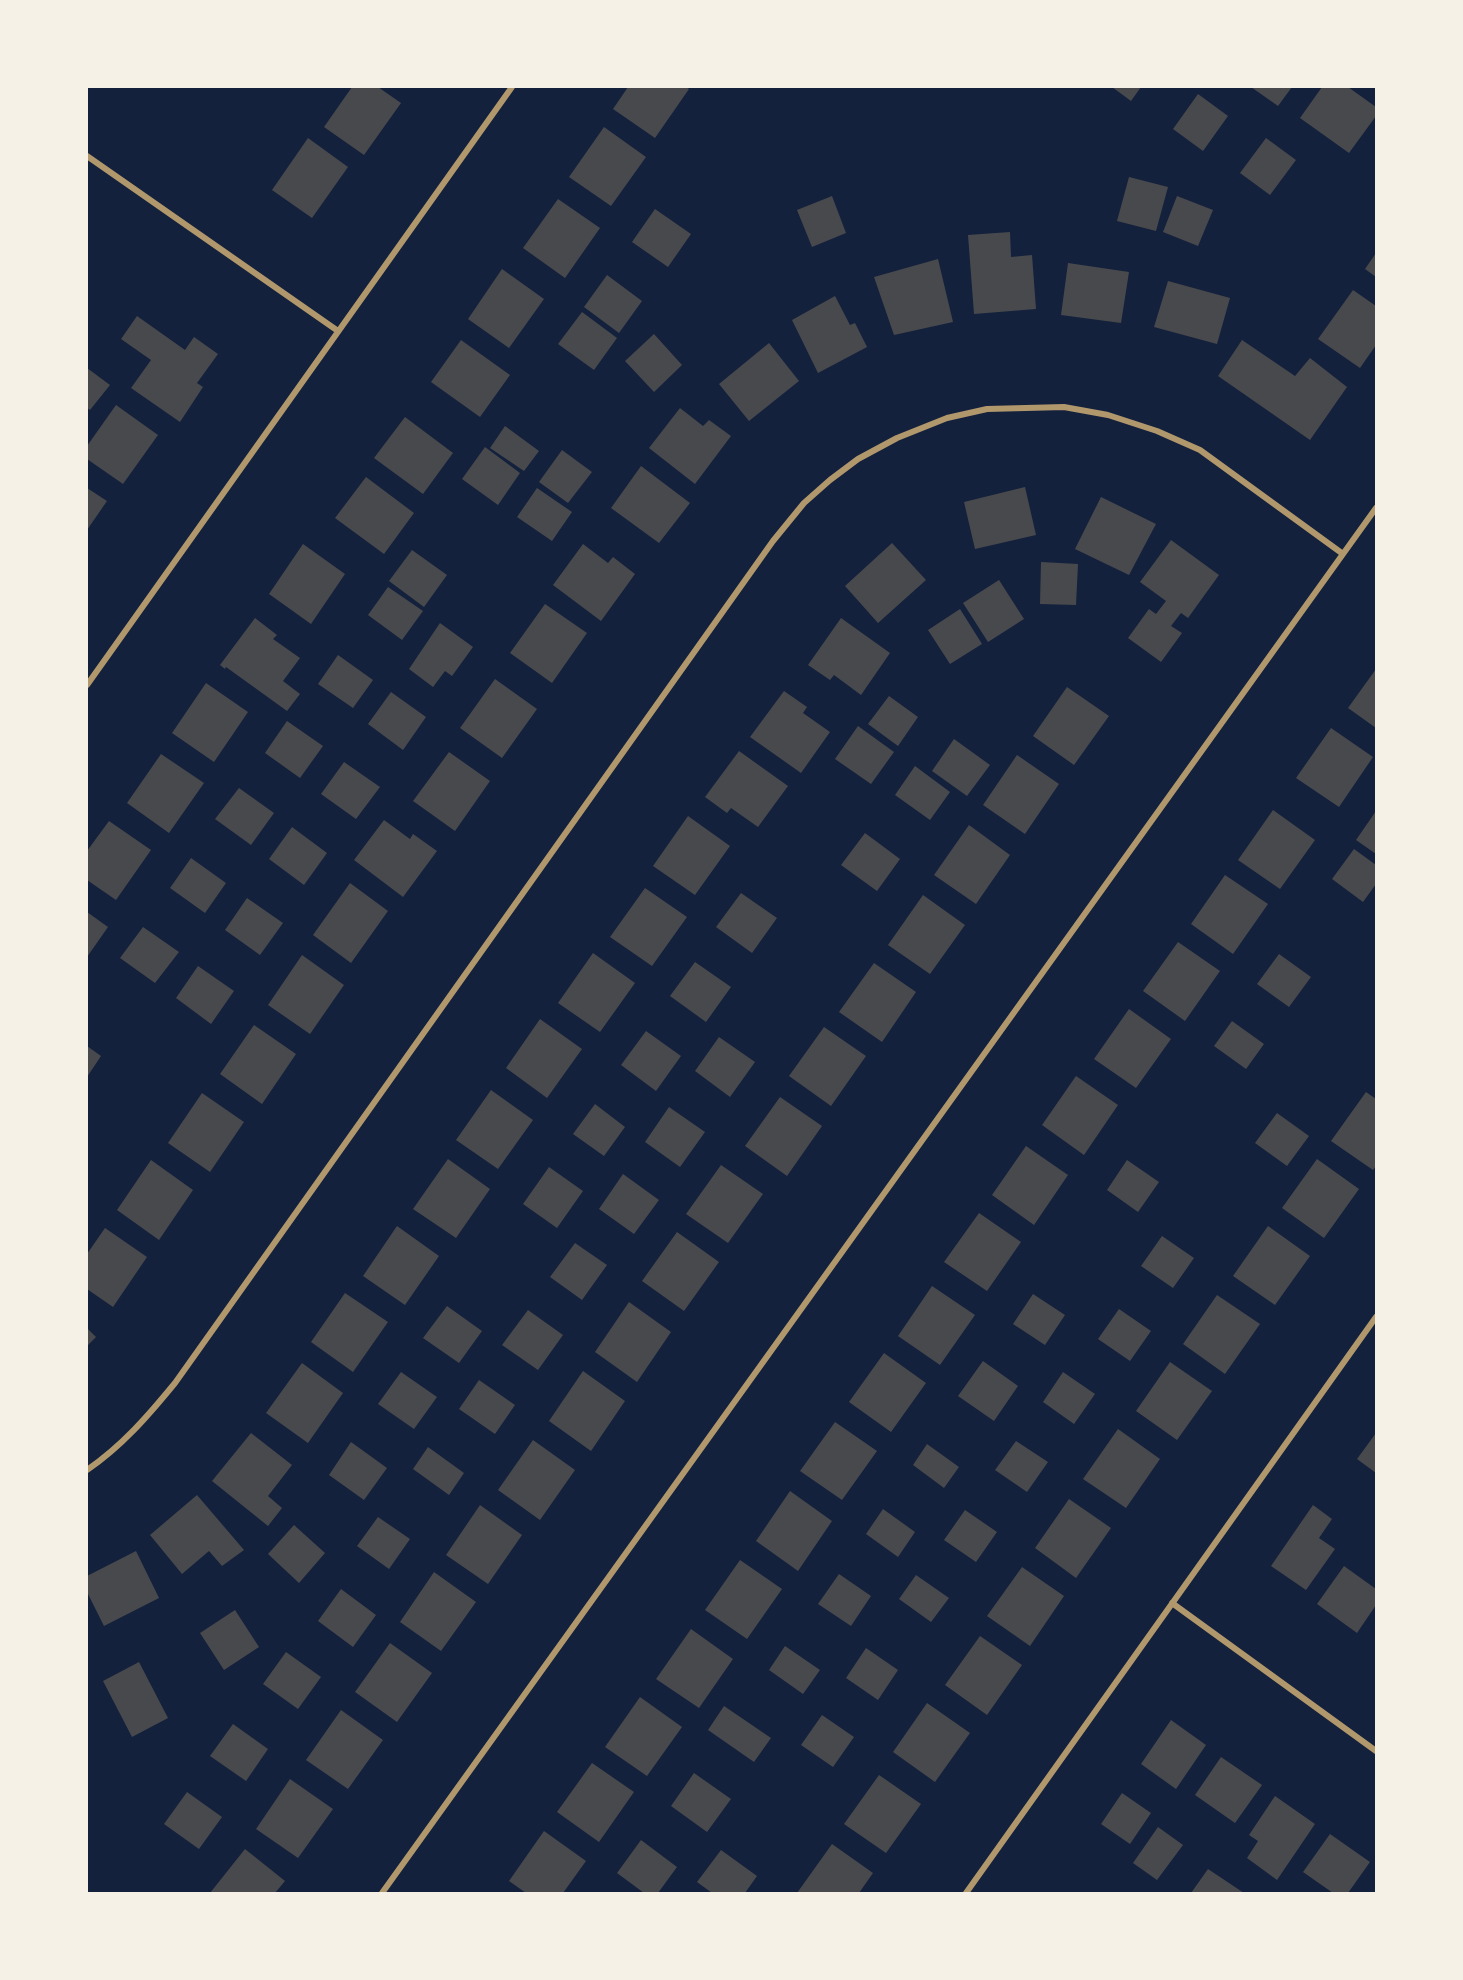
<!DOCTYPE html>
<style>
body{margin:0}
#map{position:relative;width:1463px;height:1980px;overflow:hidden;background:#14213d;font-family:"Noto Sans",sans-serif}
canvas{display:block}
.frame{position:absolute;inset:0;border:88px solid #f6f1e7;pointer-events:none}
</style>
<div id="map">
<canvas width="1463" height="1980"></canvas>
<div class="frame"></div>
</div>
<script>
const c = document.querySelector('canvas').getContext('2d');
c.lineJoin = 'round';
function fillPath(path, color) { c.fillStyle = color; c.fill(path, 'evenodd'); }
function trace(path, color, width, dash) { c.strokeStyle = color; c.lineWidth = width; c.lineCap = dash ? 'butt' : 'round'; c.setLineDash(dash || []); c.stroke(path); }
fillPath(new Path2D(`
 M352 87H378L401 103 364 155 324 127Z
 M628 87H686L689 89 655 138 613 109Z
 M1112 87H1141L1131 101Z
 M1251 87H1292L1278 106Z
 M1322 87H1348L1376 107V116L1349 153 1300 118Z
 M1198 94 1228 116 1203 151 1173 129Z
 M604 127 646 157 611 206 569 177Z
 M308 138 348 167 312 218 272 190Z
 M1266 138 1296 160 1270 195 1240 173Z
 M1129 177 1168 187 1156 231 1117 221Z
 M832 196 846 233 812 247 797 210Z
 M1177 196 1213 210 1198 246 1163 232Z
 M558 199 600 228 565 278 523 248Z
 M655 209 691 234 668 267 632 242Z
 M1010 232 1011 257 1032 255 1036 309 974 314 968 235Z
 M1376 253V277L1365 269Z
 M938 259 953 322 894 335 874 277Z
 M1068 263 1129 272 1121 323 1061 315Z
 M502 269 544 299 509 348 468 319Z
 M607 275 642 301 619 333 584 307Z
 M1168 281 1230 298 1217 344 1154 327Z
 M1353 290 1376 306V345L1360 368 1318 339Z
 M835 296 850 325 855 323 867 347 818 373 792 320Z
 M582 312 617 338 594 370 558 344Z
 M137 316 185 350 194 337 218 354 197 383 203 387 180 422 131 388 151 360 121 339Z
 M654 334 682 365 654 392 625 361Z
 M461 340 510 375 480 417 431 382Z
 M1242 340 1295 376 1310 358 1347 387 1310 440 1218 376Z
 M769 343 799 381 749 421 719 384Z
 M87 368 110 385 90 410 87 408Z
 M116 405 158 435 123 484 87 459V446Z
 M680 408 703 426 709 420 731 436 695 484 649 448Z
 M405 417 453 453 423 494 374 458Z
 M505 426 539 451 524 471 490 448Z
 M485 447 520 473 498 505 462 479Z
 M562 450 592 472 568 503 539 482Z
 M641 466 690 503 659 543 611 508Z
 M366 477 414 513 384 554 335 518Z
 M1025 487 1036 535 975 549 964 502Z
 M87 488 107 501 87 530Z
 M537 488 572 512 552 541 517 517Z
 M1101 497 1156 524 1129 575 1075 549Z
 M1171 540 1219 575 1188 618 1181 613 1171 626 1182 633 1161 662 1128 638 1149 609 1156 614 1166 601 1140 582Z
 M892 543 926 580 878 623 845 586Z
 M303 544 345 574 311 624 269 594Z
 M583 544 608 563 613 557 635 574 601 621 553 585Z
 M412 550 447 575 424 607 389 581Z
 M1041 562 1078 564 1076 605 1040 604Z
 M999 580 1024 619 988 642 963 603Z
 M388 587 423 611 402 640 368 615Z
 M545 604 587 633 552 683 510 653Z
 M960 609 982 644 950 664 928 630Z
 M255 618 277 635 273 639 300 658 283 681 300 694 287 711 226 667 225 669 220 665Z
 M841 618 890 653 861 695 834 675 830 680 808 665Z
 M440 623 473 647 452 676 445 671 433 687 409 669Z
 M338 655 373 680 353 708 318 684Z
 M1376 669V728L1348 708Z
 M495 679 537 709 502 758 460 728Z
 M206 683 248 712 214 762 172 733Z
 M1067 687 1109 716 1074 765 1033 736Z
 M784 691 807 707 803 713 830 732 801 773 750 737Z
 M391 692 426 717 403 750 368 724Z
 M889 696 918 717 898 746 868 724Z
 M287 721 323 746 300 778 265 753Z
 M858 726 894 752 871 784 835 759Z
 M1331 728 1373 757 1339 807 1296 778Z
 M954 739 990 765 967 796 932 771Z
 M739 751 788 786 758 827 731 808 727 813 705 797Z
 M449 752 490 781 455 831 413 801Z
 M161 754 204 783 169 833 127 803Z
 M1017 755 1059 784 1025 834 983 805Z
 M344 762 380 787 356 819 321 794Z
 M915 766 950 792 930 820 895 795Z
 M239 788 274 813 251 845 215 819Z
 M1273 810 1315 840 1280 889 1238 860Z
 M1376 811V854L1356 840Z
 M688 816 730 846 695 895 653 866Z
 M384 820 410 839 413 834 437 851 403 897 354 860Z
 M109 821 151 850 116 900 87 880V851Z
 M969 825 1010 855 976 904 934 875Z
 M292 827 327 853 304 885 269 859Z
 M865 833 900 859 877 891 841 865Z
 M1354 849 1376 865V884L1363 902 1332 879Z
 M191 858 226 883 205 913 170 888Z
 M1225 875 1268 904 1233 954 1191 924Z
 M350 883 388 911 351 963 313 935Z
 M645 888 687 917 652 966 610 937Z
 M741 893 777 918 752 953 716 927Z
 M923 895 965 925 930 974 888 945Z
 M247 898 283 923 260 955 225 930Z
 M87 912 108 927 87 957Z
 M143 927 179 952 155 983 120 958Z
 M1178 942 1220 971 1185 1021 1143 991Z
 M593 953 635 983 600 1032 558 1003Z
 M1279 954 1311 977 1289 1007 1257 984Z
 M302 955 344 985 310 1034 268 1005Z
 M695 962 731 987 706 1022 670 996Z
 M874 963 916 992 882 1042 839 1012Z
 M198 966 234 991 211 1024 176 998Z
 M1129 1009 1171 1039 1136 1088 1094 1059Z
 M540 1019 582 1049 547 1098 506 1068Z
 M1232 1021 1264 1044 1246 1069 1214 1046Z
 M254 1025 296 1054 262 1104 220 1074Z
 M824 1027 866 1056 831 1106 789 1076Z
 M646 1031 681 1056 656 1091 621 1065Z
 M719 1037 755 1062 730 1097 695 1071Z
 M87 1046 101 1056 87 1077Z
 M1076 1076 1118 1105 1084 1155 1042 1125Z
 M491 1090 533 1120 498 1169 456 1140Z
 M1366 1092 1376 1099V1166L1373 1170 1331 1141Z
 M202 1093 244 1122 210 1172 168 1143Z
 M780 1097 822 1126 787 1176 745 1146Z
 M595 1104 625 1127 604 1156 573 1134Z
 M669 1107 705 1132 680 1167 645 1142Z
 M1277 1113 1309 1136 1287 1166 1255 1143Z
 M1026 1146 1068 1175 1034 1225 992 1195Z
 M448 1159 490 1189 456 1238 413 1209Z
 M1317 1159 1359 1189 1324 1238 1282 1208Z
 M151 1160 193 1190 159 1240 117 1210Z
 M1127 1160 1159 1182 1138 1212 1107 1190Z
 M721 1165 763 1194 728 1243 686 1214Z
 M549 1167 583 1191 557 1228 523 1204Z
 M623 1174 659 1200 634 1234 599 1209Z
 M979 1213 1021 1242 987 1291 944 1262Z
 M397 1226 439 1256 405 1305 363 1276Z
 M1268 1226 1310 1256 1275 1305 1233 1276Z
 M105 1228 147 1257 113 1307 87 1289V1254Z
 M677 1232 719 1262 684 1311 642 1281Z
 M1162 1236 1194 1258 1173 1288 1141 1266Z
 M575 1243 607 1265 582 1300 550 1277Z
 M932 1286 975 1315 940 1365 898 1336Z
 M345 1293 388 1322 353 1372 311 1342Z
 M1033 1294 1065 1315 1045 1345 1013 1324Z
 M1217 1295 1260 1324 1225 1374 1183 1344Z
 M629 1302 671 1332 637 1382 595 1352Z
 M447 1306 482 1331 459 1363 423 1338Z
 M1119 1309 1151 1331 1130 1361 1098 1339Z
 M528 1310 563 1335 538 1370 502 1345Z
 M87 1328 96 1337 87 1346Z
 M884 1353 926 1383 891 1432 849 1402Z
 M983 1361 1018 1386 994 1421 958 1396Z
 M1170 1362 1212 1391 1177 1440 1136 1411Z
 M302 1363 343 1393 308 1443 266 1413Z
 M583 1371 625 1401 591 1451 549 1421Z
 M401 1372 437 1397 414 1429 378 1404Z
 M1063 1372 1095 1394 1074 1424 1043 1402Z
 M479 1380 515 1405 495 1434 459 1409Z
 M835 1422 877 1451 842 1500 800 1471Z
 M1118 1429 1160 1459 1126 1508 1083 1479Z
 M251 1433 292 1465 268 1496 282 1508 268 1526 212 1481Z
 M1376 1433V1473L1357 1459Z
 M533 1440 575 1470 540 1520 498 1490Z
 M1016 1441 1048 1462 1027 1492 995 1470Z
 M351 1442 387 1468 364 1500 329 1475Z
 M927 1444 959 1467 944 1488 913 1465Z
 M428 1447 464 1473 449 1495 413 1469Z
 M790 1491 832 1521 798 1571 756 1541Z
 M197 1495 244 1550 222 1566 209 1551 182 1574 150 1535Z
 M1069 1499 1111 1528 1076 1578 1035 1548Z
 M480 1505 522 1535 488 1584 446 1555Z
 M1313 1505 1332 1519 1319 1538 1335 1549 1306 1590 1271 1566Z
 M883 1509 915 1532 898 1557 866 1534Z
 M965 1510 997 1532 976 1562 944 1540Z
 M378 1517 410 1539 389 1569 357 1546Z
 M294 1525 325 1553 299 1583 268 1554Z
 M136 1551 159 1598 104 1626 87 1592V1576Z
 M740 1560 782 1589 747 1639 705 1610Z
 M1344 1566 1376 1589V1605L1357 1633 1317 1604Z
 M1022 1567 1064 1596 1030 1646 987 1616Z
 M434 1572 476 1602 441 1651 400 1622Z
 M839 1574 871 1596 851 1626 818 1604Z
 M916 1575 949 1598 931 1622 899 1599Z
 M341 1589 376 1615 353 1647 318 1621Z
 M235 1610 259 1647 224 1670 200 1633Z
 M691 1629 733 1659 699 1708 656 1679Z
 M980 1636 1022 1665 987 1715 945 1685Z
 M390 1643 432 1673 397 1722 355 1692Z
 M785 1646 820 1670 803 1694 769 1670Z
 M866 1648 898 1670 878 1700 846 1678Z
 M286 1652 321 1677 298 1709 263 1684Z
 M139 1662 168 1718 132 1737 103 1681Z
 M640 1697 682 1727 647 1776 605 1747Z
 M927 1703 970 1733 935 1782 893 1752Z
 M724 1706 771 1738 754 1762 708 1730Z
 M341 1710 383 1740 348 1789 306 1760Z
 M822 1715 854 1737 833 1767 801 1745Z
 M1171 1720 1206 1745 1176 1789 1141 1764Z
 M233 1724 268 1749 246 1781 210 1756Z
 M1221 1757 1262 1785 1235 1823 1195 1795Z
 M592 1763 634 1792 599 1842 557 1812Z
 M694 1773 731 1799 707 1832 671 1806Z
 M879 1775 921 1804 886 1853 844 1824Z
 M290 1779 333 1809 298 1858 256 1829Z
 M187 1792 222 1817 199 1849 164 1824Z
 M1122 1793 1151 1813 1130 1844 1101 1824Z
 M1275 1796 1315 1824 1277 1880 1247 1858 1258 1841 1249 1835Z
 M1158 1827 1183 1845 1157 1880 1133 1863Z
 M544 1831 586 1861 563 1893H526L509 1881Z
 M1330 1834 1370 1862 1348 1893H1333L1303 1872Z
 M641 1840 677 1867 658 1893H644L617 1873Z
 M832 1844 873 1873 859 1893H797Z
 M245 1849 285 1881 275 1893H210Z
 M721 1850 757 1876 745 1893H712L697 1882Z
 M1208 1869 1244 1893H1191Z`), '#48494c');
trace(new Path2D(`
 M87 156 338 331
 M87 685 512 87
 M87 1470C122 1446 148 1416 175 1383L773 541 804 503 830 480 858 459 897 438 947 418 987 409 1064 407 1108 415 1157 431 1200 450 1343 554
 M1172 1603 1376 1751
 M382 1893 1376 508
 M966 1893 1376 1317`), '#b1986c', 6);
</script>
